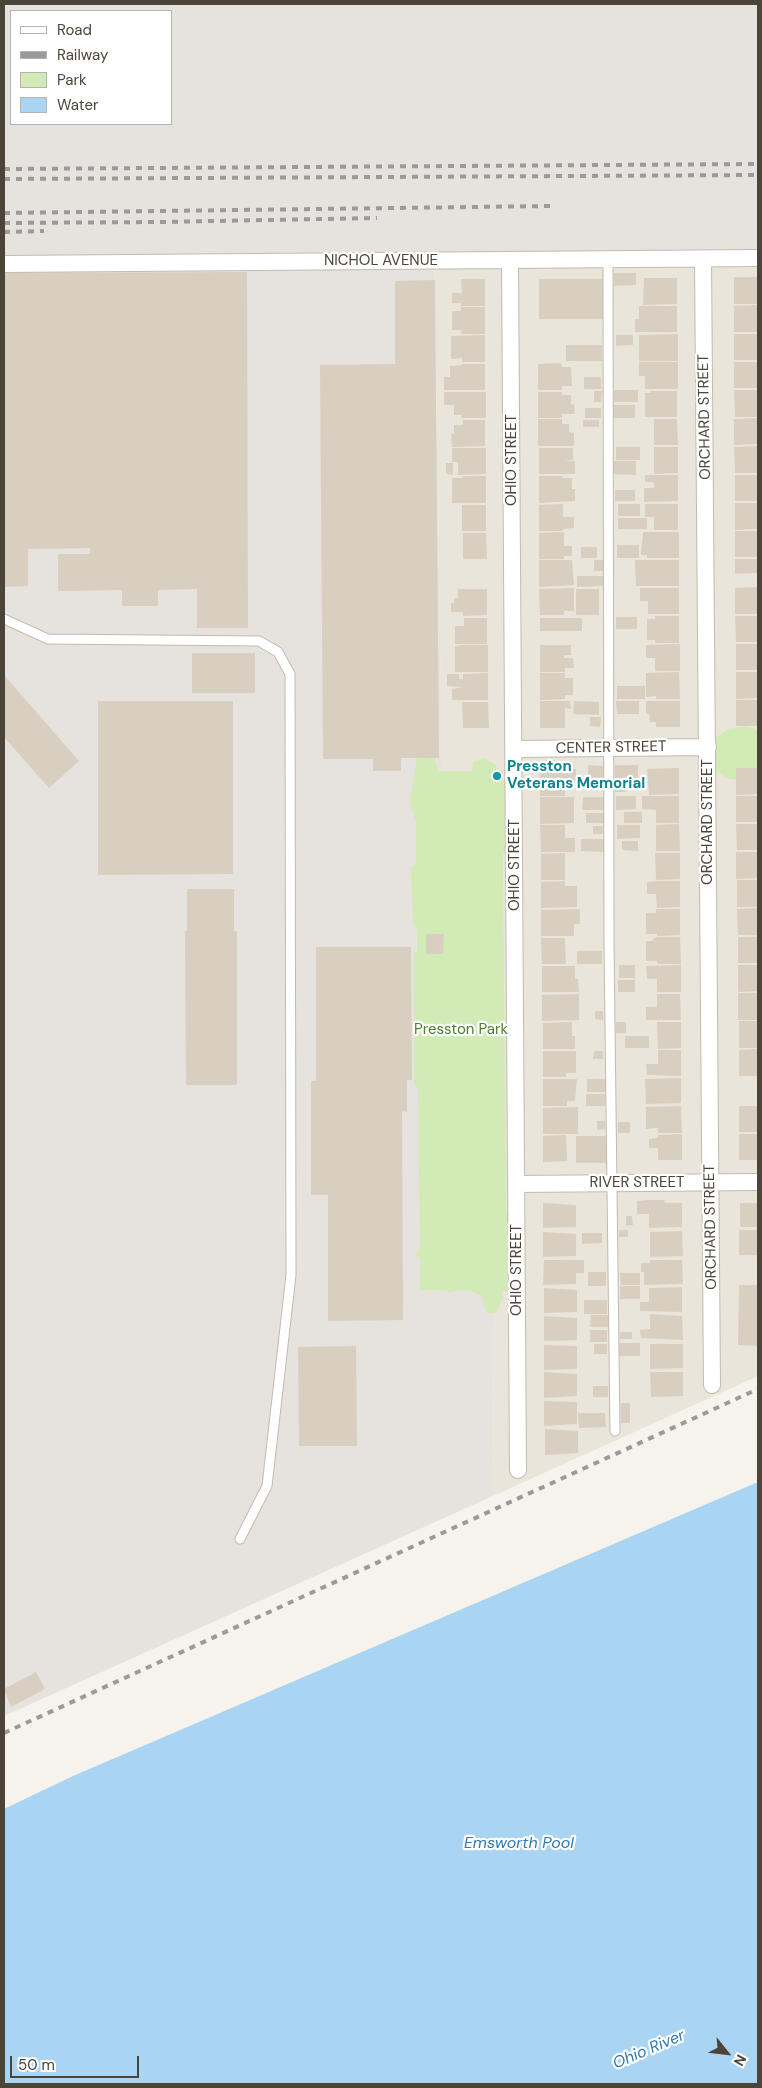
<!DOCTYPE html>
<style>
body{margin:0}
#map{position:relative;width:762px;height:2088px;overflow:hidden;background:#f6f3ec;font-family:"DM Sans",sans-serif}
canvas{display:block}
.frame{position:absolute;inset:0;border:5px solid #4b4439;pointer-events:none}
.legend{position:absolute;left:10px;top:10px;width:162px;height:115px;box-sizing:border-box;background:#fff;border:1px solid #b7b4b0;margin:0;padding:6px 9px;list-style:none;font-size:15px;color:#4b4439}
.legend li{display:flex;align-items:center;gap:10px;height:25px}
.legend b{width:25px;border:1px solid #b7b4b0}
.north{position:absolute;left:702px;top:2028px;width:50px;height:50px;-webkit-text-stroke:4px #fff;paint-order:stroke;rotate:119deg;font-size:14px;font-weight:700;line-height:20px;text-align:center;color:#4b4439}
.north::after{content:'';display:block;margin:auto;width:18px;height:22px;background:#4b4439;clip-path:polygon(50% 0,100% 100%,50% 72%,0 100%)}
.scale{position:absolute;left:10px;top:2056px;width:129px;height:22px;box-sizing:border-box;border:2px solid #4b4439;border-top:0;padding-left:6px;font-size:15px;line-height:18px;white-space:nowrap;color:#4b4439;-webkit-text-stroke:4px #fff;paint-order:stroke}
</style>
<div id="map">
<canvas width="762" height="2088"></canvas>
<div class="frame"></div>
<ul class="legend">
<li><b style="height:6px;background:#fff"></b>Road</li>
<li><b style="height:6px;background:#9a9a9a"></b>Railway</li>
<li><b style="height:14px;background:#d2eab5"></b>Park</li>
<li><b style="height:14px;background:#a9d4f2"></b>Water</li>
</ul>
<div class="north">N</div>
<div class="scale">50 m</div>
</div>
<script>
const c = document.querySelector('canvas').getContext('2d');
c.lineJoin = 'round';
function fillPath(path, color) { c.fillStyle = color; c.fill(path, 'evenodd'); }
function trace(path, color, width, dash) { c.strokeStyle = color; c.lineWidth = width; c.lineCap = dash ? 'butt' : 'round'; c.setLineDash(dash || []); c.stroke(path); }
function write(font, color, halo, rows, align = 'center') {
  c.font = font + ' "DM Sans",sans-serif'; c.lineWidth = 4.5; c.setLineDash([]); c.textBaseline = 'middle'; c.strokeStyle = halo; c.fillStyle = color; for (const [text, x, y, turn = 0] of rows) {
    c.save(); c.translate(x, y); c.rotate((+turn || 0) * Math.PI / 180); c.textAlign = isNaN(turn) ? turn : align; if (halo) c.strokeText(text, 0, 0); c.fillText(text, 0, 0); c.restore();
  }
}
fillPath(new Path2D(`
 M758 258V1376L493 1496 494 1291 420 1290 442 771 434 260Z`), '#eae5da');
fillPath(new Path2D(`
 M4 4H758V258L434 260 442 771 420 1289 494 1291 493 1496 4 1716ZM11 11H171V124H11Z`), '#e6e2dd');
fillPath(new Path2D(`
 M747 726 758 730V773C737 784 727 781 710 766V741L728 729Z
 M417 758H434L438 771H472L473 762 484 758 496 765 497 770H503V782L513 789 506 853 503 854 506 1210 512 1217V1234L507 1238V1291H502L503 1298 496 1313H486L482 1296C472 1290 462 1288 450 1293L445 1290H420V1258L415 1254 420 1247 418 1088 414 1084V952H417V931L413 923 411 868 416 864V822L410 803Z`), '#d2eab5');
fillPath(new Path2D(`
 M758 1482V2084H4V1809L73 1776Z`), '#a9d4f2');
fillPath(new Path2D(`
 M247 272 248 628H197V589L158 590V606H122V590L58 591V554H90V548L28 549V586L4 587V273Z
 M614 273H636V285L614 286Z
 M734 277H758V304H734Z
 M644 278H677V304L643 305Z
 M461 279H485V306H461V303H452V293H462Z
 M539 279H603V319H539Z
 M435 280 439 758H401V771H373V759H323L320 365 395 364V281Z
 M758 305V332H734V306Z
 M639 306H677V332H635V319H639Z
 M461 307H485V334H461L462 330H452V311H461Z
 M678 334V361H639V335Z
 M734 334H757L758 360H734Z
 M485 335V362H462V358L451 359V336Z
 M616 335H633V345L616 346Z
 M566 345H602V361H566Z
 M639 362H678V389H645V376H639Z
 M734 362H758V388H734Z
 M561 363 562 367H571L572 386H562V390H538V364Z
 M462 364H485V390H444V377H450V366L462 365Z
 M584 377H601V389H584Z
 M614 390H638V402H614Z
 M734 390H758V417H735Z
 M594 391H602L601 402H594Z
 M651 391H677V417H645V393H651Z
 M444 392H486V418H462V415H454V405H444Z
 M538 392H562V395H571V405L574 404 575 414H562V418H538Z
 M612 405H635V418H612Z
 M585 408H601V418H585Z
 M758 418V444L734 445V419Z
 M538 419H562V424H569V432L574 433V446H538Z
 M654 419H677L678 445H654Z
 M463 420H485V446L452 447 451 434H454V425H463Z
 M583 420H599V427H583Z
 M758 446V473H735L734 447Z
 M616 447H640V460H616Z
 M654 447H678V473L654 474Z
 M452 448H486V474L458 475V462H452Z
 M539 448H573V460L563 461H575V474H539Z
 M614 461H636V475L613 474Z
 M446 463H453V475L446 474Z
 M645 475H678V501L644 502V488H654V482H645Z
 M735 475H758V501H735Z
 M463 476H486V503H452V478H463Z
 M539 476H563V478H572V489H575V501L539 503Z
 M615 490H635V501H615Z
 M735 503H758V529L735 530Z
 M563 504V517H574V528L563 529V531H539V505Z
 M618 504H640V516H618Z
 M645 504H678V530H654V517H645Z
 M462 505H486V531H462Z
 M618 518H647V529H618Z
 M735 531H758V557H735Z
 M564 532V546H572V556H564V559H539V533Z
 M643 532H679V558H647V555H641Z
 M463 533H486L487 559H463Z
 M617 545H639V558H617Z
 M581 547H597V558H581Z
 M735 559H758V573L735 574Z
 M539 560H572L574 585 539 587Z
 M594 560H603V571H594Z
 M635 560H679V586H636Z
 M577 576H603V586L577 587Z
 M758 587V614H735V588Z
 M574 588V611H564V615H540L539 589Z
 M640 588H679V614H648V601H640Z
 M458 589H487V615L463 616V612H451V603H454V598H458Z
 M576 589H599V615H576Z
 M655 616H679V643H655V640H647V619H655Z
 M735 616H758V642H736Z
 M616 617H637V629H616Z
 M464 618H487V644H455V626H464Z
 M540 618H565V624V618H582V631H540Z
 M680 644V671H655V658H646V645Z
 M736 644H758V670H736Z
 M463 645H488V672H455V646Z
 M540 645H571V655H564V658H573L574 668H565V672H540Z
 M192 653H255V693H192Z
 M679 672 680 699H656V696L646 697V673Z
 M736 672H758V698L736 699Z
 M488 673V700H452V689L463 687 447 686V674H459V679H463V674Z
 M540 673H565V678H573V695H565V699L540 700Z
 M4 675 79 761 49 788 4 737Z
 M617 686H645V699H617Z
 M736 700H758V726H736Z
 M98 701H233V874L98 875Z
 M540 701H570L571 709 565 708V728H540Z
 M574 701 599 702V715L573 714Z
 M616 701H639V714H617Z
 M646 701H680V727H656V722H650L649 714H646Z
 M462 702H488L489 728H463Z
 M590 717H601L600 727 590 726Z
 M588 765 603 766V782H588Z
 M615 765H638V781H615Z
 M679 768V794L649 795 647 769Z
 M736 768H758V794L736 795Z
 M576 769V781H565V796H540V770Z
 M615 783H626V792H615Z
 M616 796H636V809L616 810Z
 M642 796H679V823H656V810L642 809Z
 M736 796H758V822H736Z
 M540 797H574V823L540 824Z
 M583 797H604V810H582Z
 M624 812H642V823H624Z
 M586 813H604V823H586Z
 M679 824 680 851H656V825Z
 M736 824H758V850H737Z
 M540 825H565V838H575V852H541Z
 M617 825H640V838L617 839Z
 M593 826H603V834H593Z
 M581 839H605L604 852 581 851Z
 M622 841H638V851L622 850Z
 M736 852H758V878L736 879Z
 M565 853V880H541V854Z
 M655 853H680V879L656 880Z
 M737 880H758V907H737Z
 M565 881V886H577V907L541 908V882Z
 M656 881H680V907L657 908 656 894H647V882Z
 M187 889H234V931H237V1084L235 1085H186L185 931H187Z
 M758 908V935H738L737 909Z
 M580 909V924H574V936H541V910Z
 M656 909H680V935L657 936V934H646V913H656Z
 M426 934H444L443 954H426Z
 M657 937H680L681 964H657V961H646V941H653V939Z
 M738 937H758V963H738Z
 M541 938H565L566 964H542Z
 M316 947H411L412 1080H407V1112L402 1111 403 1320 328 1321V1195H311V1081H316Z
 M577 951H602V964H577Z
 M619 965H635V978H619Z
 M681 965V992H657V979H647L646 966Z
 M738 965H758V991L738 992Z
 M542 966H575V979H578L579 992H542Z
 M618 980H635V992H618Z
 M738 993H758V1020H738Z
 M579 994V1020L542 1021V995Z
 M657 994H680L681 1020H646V1007H657Z
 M595 1011H603V1020L595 1019Z
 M739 1021H758V1048H739Z
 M572 1022V1036H575V1049H543V1023Z
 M616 1022H626V1033H616Z
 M657 1022H681V1048L658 1049Z
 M625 1036H649V1048H625Z
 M758 1049V1076H739V1050Z
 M658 1050H681V1076L647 1075 646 1064H658Z
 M543 1051H576V1073H566V1077H543Z
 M594 1051H603V1059H593Z
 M681 1078V1103L646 1104 645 1079Z
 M543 1079H577L575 1101H567V1106H543Z
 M587 1079H606V1092H587Z
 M586 1094H605V1106H586Z
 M681 1106 682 1133H658V1128L646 1129V1107Z
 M739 1106H758V1132H739Z
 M578 1107V1134H543V1108Z
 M597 1121H605V1129L597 1130Z
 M618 1122H630V1133H618Z
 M682 1134V1160H658V1148H649V1139L658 1138V1135Z
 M739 1134H758V1160H739Z
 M566 1135 567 1161 543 1162V1136Z
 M576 1136H607V1163H576Z
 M649 1200H664L665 1203H682V1227L649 1228V1214H637V1201Z
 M543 1203 576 1205V1227L543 1228Z
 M740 1203H758V1227H740Z
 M626 1216H632L633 1225 626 1226Z
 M619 1230H628V1237H619Z
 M739 1230H758V1255H739Z
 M682 1231 683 1256 650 1257V1232Z
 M543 1232 576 1234V1256L543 1257Z
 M582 1233H602V1243L582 1244Z
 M544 1260H584V1273H576V1284L543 1285Z
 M650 1260H682L683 1284 644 1285V1272H641V1263H650Z
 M588 1272H606V1286H588Z
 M620 1273H640V1285H621Z
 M739 1285H758V1346L738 1345Z
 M620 1286H640V1299H620Z
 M682 1287V1312L640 1311V1302H649V1288Z
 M544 1288 577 1290V1312L544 1313Z
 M584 1300H607V1314H584Z
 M650 1314 682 1316 683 1340 641 1338 640 1330 650 1329Z
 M591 1315H608V1327H590Z
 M544 1316 577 1318V1340L544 1341Z
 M590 1330H607V1342H590Z
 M620 1332H632V1339H620Z
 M619 1343H640V1356H619Z
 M594 1344H607V1354H594Z
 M650 1344H683V1368L650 1369Z
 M544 1345 577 1346V1369L544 1370Z
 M356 1346 357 1446H299L298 1347Z
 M544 1372 577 1374V1396L544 1398Z
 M650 1372H683V1396L651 1397Z
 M593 1386H608V1397H593Z
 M544 1401 577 1402V1424L544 1426Z
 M621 1403H630V1423H621Z
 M578 1413H605L606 1427 579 1428Z
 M545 1429 578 1431V1453L545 1455Z
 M36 1672 45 1689 11 1707 4 1689Z`), '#d8cfc1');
const service = new Path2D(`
 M608 259 609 945 615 1431
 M4 619 48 639 259 641 278 652 290 674 291 1275 267 1486 240 1539`);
const minor = new Path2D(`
 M703 259 712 1385
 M510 260 518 1470
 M4 264 758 258
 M514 749 708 747
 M516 1184 758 1182`);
trace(service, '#c2bbae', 11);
trace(minor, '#c2bbae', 18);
trace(service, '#fff', 9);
trace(minor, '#fff', 16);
trace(new Path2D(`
 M4 169 758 164
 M4 179 758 175
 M4 213 550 206
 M4 223 160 222 377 218
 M4 232 44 231
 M4 1733 758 1389`), '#9a9a9a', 4, [6, 6]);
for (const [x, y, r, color] of [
 [497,776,5,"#0f9aa8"]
]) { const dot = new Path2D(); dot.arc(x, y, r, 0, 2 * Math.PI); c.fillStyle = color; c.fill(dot); trace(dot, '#fff', 2); }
write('15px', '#4b4439', '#fff', [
 ["NICHOL AVENUE",381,261],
 ["ORCHARD STREET",705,417,-91],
 ["OHIO STREET",512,460,-90],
 ["CENTER STREET",611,748,-1],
 ["ORCHARD STREET",708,822,-90],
 ["OHIO STREET",515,865,-90],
 ["RIVER STREET",637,1183],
 ["ORCHARD STREET",711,1227,-91],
 ["OHIO STREET",517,1270,-90]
]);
write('bold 15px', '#0d838f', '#fff', [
 ["Presston",507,767],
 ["Veterans Memorial",507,784]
], 'left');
write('15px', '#4a7f2a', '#fff', [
 ["Presston Park",461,1030]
]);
write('italic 16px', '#2e7ab2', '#fff', [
 ["Emsworth Pool",519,1844],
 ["Ohio River",649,2050,-23]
]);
</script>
